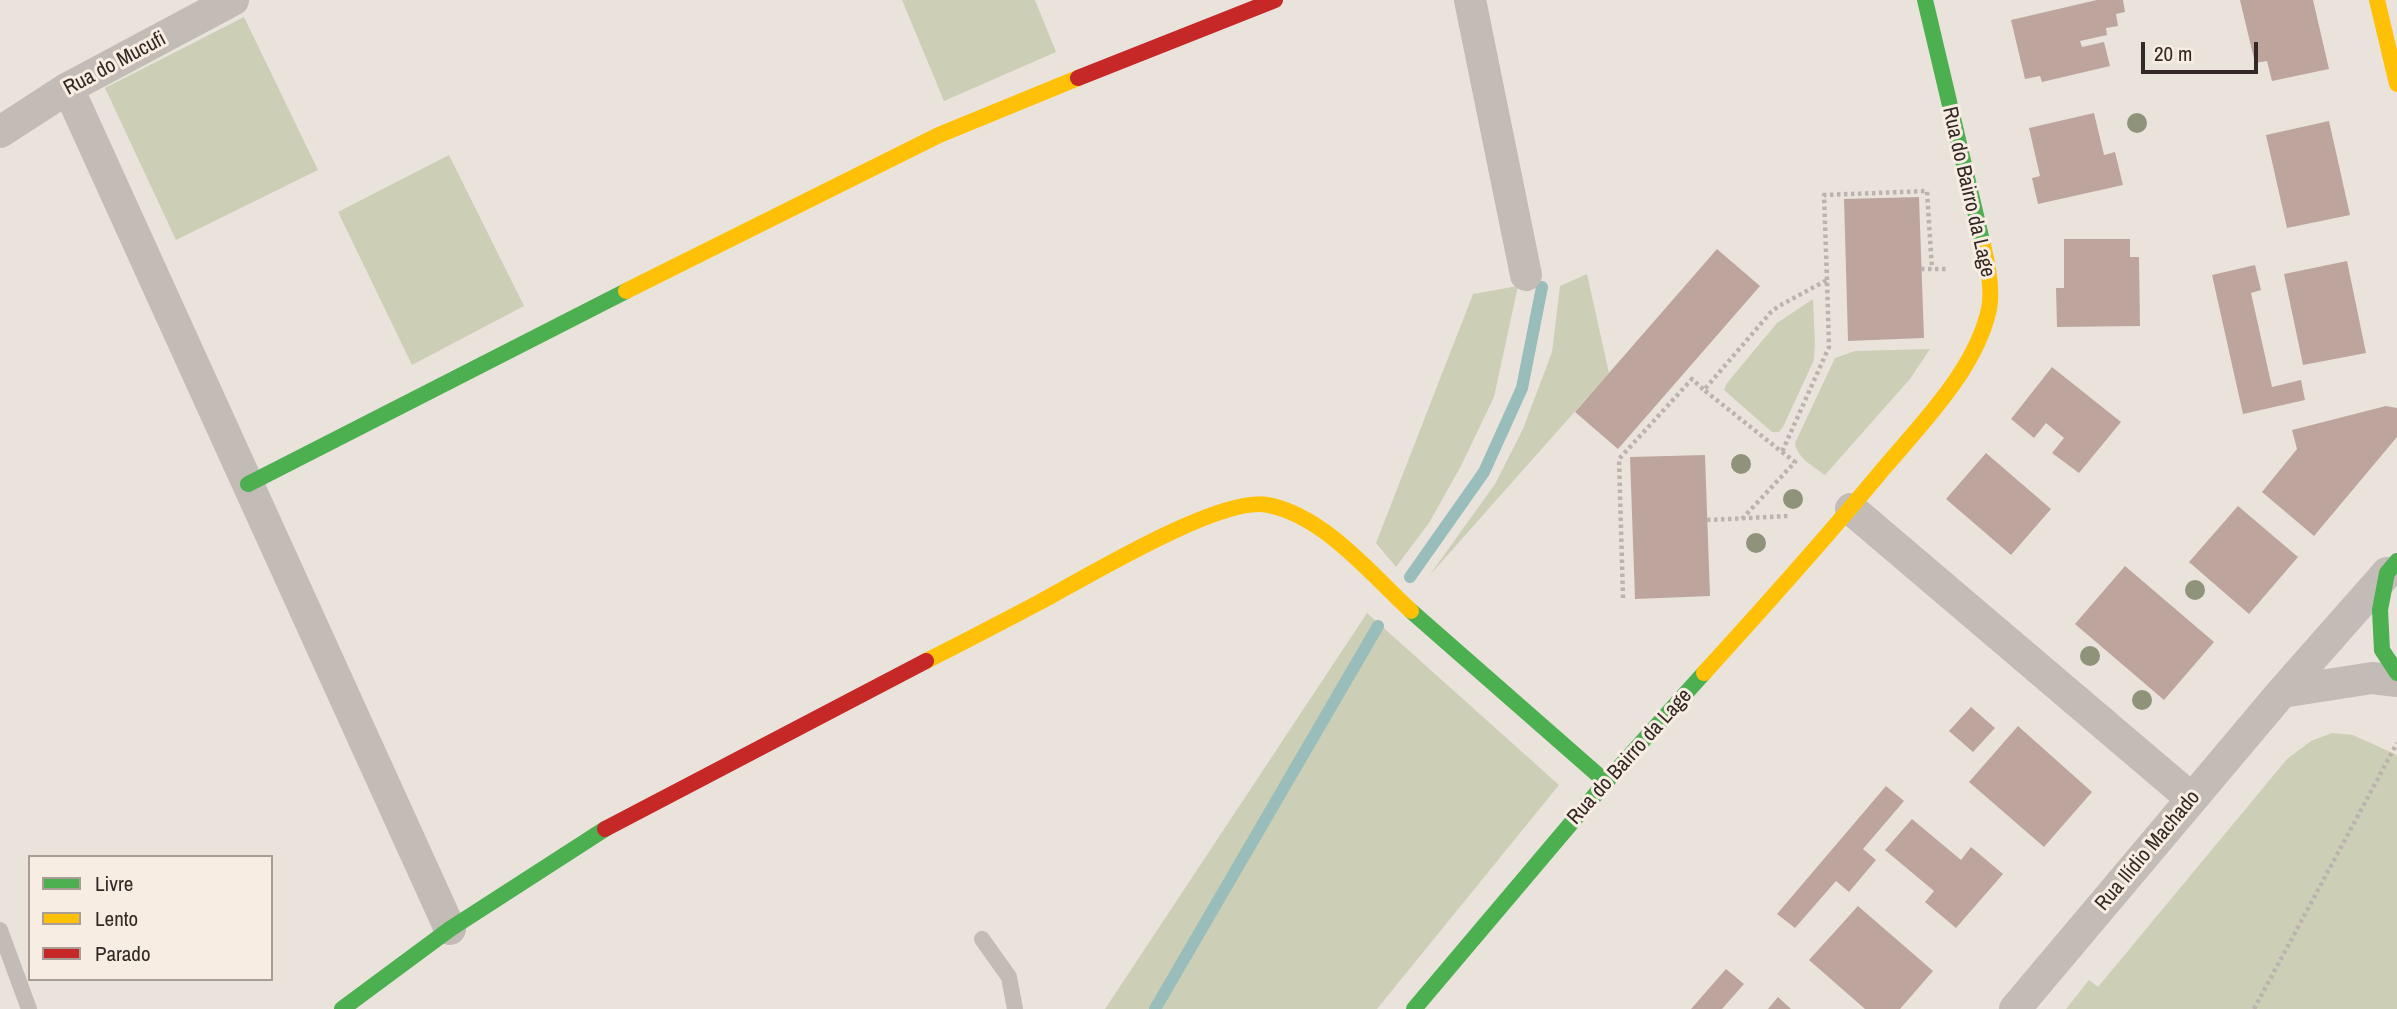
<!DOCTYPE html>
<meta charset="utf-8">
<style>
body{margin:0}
#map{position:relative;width:2397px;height:1009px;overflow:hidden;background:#eae3dc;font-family:"Archivo Narrow",sans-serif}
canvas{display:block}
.legend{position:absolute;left:28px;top:855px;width:245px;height:126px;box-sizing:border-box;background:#f8ede2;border:2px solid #a99e96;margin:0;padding:9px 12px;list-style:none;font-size:21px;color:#332825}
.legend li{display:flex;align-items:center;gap:14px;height:35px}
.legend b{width:35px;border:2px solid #a99e96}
.scale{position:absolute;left:2141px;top:42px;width:117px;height:32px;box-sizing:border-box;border:4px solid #332825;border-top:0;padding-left:9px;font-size:21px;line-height:24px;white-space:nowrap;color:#332825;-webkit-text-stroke:5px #f8ede2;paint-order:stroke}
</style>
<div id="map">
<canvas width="2397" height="1009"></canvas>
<ul class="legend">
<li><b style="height:9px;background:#4caf50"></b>Livre</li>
<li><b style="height:9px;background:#ffc107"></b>Lento</li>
<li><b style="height:9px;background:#c62828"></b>Parado</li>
</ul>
<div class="scale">20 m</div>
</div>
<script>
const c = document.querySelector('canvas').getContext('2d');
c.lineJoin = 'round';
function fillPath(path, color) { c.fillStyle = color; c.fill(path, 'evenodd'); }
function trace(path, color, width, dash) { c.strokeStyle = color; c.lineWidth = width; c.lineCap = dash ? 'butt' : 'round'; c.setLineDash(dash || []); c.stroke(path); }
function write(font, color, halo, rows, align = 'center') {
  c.font = font + ' "Archivo Narrow",sans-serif'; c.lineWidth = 6; c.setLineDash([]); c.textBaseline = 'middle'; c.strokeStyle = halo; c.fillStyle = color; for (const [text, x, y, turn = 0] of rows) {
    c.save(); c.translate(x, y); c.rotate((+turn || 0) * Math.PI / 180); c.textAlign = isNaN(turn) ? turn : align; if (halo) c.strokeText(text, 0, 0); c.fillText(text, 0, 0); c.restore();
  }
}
fillPath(new Path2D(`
 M902 0H1035L1056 52 944 101Z
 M244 17 318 170 176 240 105 88Z
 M449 155 524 306 412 365 338 212Z
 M1587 274 1609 373 1429 576 1495 484 1523 429 1552 352 1560 286Z
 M1518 286 1494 397 1461 466 1429 523 1396 567 1376 543 1473 294Z
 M1813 299 1815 343 1814 360 1783 427 1779 432H1772L1724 390 1727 383 1777 323Z
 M1930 349 1910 379 1825 475C1814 467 1797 458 1795 443L1835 358 1855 351Z
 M1367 613 1559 785 1377 1009H1105Z
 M2332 733 2353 735 2397 755V1009H2066L2089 980 2098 987 2287 759 2311 741Z`), '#cccfb6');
trace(new Path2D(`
 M1410 577 1484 472 1522 388 1542 287
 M1155 1009 1378 626`), '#98bdba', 12);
fillPath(new Path2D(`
 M2097 0H2123L2125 12 2116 14 2118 26 2106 28 2107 35 2080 41 2082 47 2104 42 2110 66 2042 82 2040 76 2025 79 2011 20Z
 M2240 0H2313L2329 69 2272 81 2267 61 2255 63Z
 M2094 113 2104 155 2115 152 2123 185 2038 204 2032 178 2040 176 2029 128Z
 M2329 121 2350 215 2287 228 2266 135Z
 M1919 197 1924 338 1848 341 1844 199Z
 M2064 239H2130V257H2139L2140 326 2057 327 2056 288H2064Z
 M1717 249 1760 286 1618 449 1575 412Z
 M2347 261 2366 353 2303 365 2284 274Z
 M2255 265 2261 290 2251 293 2272 387 2301 380 2305 400 2243 414 2212 275Z
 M2052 367 2121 422 2079 473 2052 453 2064 438 2046 423 2034 438 2011 419Z
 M2386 406 2397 408V437L2314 536 2262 492 2297 449 2292 430Z
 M1986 453 2051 509 2011 555 1946 499Z
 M1705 455 1710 596 1635 599 1630 457Z
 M2238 506 2298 557 2249 614 2189 562Z
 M2125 566 2214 642 2164 700 2075 624Z
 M1971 707 1995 728 1973 752 1949 731Z
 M2018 726 2092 792 2044 847 1969 782Z
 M1886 786 1904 801 1863 849 1876 860 1849 892 1836 881 1795 928 1777 914Z
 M1912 819 1961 860 1971 847 2003 874 1956 928 1925 902 1934 891 1885 850Z
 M1858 906 1933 971 1900 1009H1865L1809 960Z
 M1726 969 1744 984 1722 1009H1691Z
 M1778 997 1791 1009H1768Z`), '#bda59e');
trace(new Path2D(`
 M1921 269H1948
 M1827 280 1824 195 1927 191 1932 269
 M1742 519 1795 462 1782 452 1704 390 1771 312 1779 306 1827 280 1829 347 1782 452
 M1707 520 1789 516
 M1623 598 1619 459 1692 379 1704 390
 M2254 1009 2397 743`), '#bcb3ae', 4.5, [3.5, 3.5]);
trace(new Path2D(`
 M0 930 29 1009
 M982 939 1009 977 1015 1009`), '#c3bbb6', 16);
trace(new Path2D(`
 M1470 0 1526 275
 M68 88 450 929
 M0 132 68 88 233 0
 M1851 509 2192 799
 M2282 692 2372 678 2397 681
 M2015 1009 2282 692 2387 573`), '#c3bbb6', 32);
trace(new Path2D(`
 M1925 0 1983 245
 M248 484 626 291
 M2397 561 2387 573 2380 610 2382 650 2397 673
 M1411 611 1606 782
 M342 1009 450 929 605 829
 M1414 1009 1606 782 1704 673`), '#4caf50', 16);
trace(new Path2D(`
 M2377 0 2397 84
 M626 291 939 135 1078 78
 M926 661C964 642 1002 622 1040 602 1085 578 1221 495 1268 505 1324 516 1370 573 1411 611
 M1704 673C1765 606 1826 538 1884 468 1923 422 1976 369 1989 309 1993 289 1988 265 1983 245`), '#ffc107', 16);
trace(new Path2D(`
 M1078 78 1275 0
 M605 829 926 661`), '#c62828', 16);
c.fillStyle = '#8f937a';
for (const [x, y] of [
 [2137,123],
 [1741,464],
 [1793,499],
 [1756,543],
 [2195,590],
 [2090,656],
 [2142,700]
]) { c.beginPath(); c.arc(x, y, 10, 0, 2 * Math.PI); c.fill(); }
write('21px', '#332825', '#f8ede2', [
 ["Rua do Mucufi",115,64,-28],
 ["Rua do Bairro da Lage",1968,192,77],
 ["Rua do Bairro da Lage",1630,757,-48],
 ["Rua Ilídio Machado",2148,851,-50]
]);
</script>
